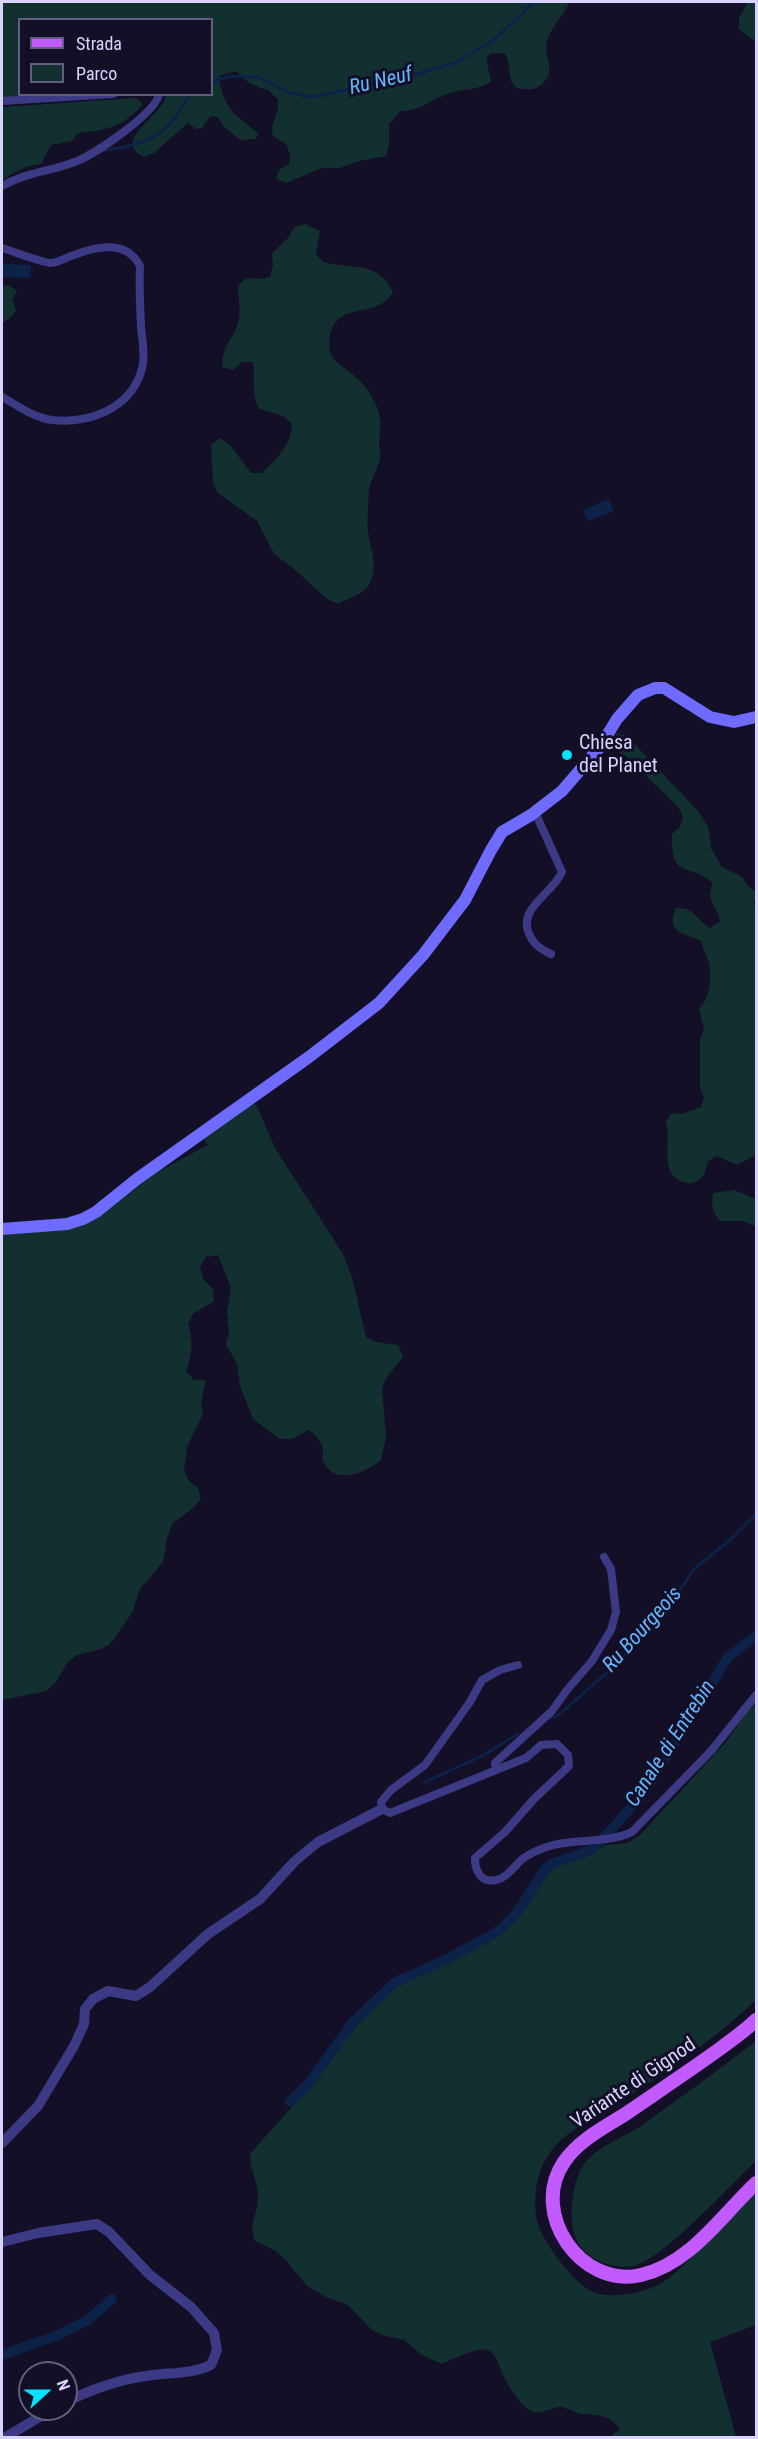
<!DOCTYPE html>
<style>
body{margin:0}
#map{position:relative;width:758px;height:2439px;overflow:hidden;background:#130f26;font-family:"Roboto Condensed",sans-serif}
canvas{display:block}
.frame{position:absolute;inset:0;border:3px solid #d9d4ff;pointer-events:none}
.legend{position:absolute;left:18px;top:18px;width:195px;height:78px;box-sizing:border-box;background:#130f26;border:2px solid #625e7d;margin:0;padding:8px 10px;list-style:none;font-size:18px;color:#d9d4ff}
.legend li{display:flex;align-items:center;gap:12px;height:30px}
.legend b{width:30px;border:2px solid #625e7d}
.north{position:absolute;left:18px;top:2361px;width:60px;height:60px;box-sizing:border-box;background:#130f26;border:2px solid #625e7d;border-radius:50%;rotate:69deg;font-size:16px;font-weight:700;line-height:24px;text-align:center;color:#d9d4ff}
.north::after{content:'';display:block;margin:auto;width:21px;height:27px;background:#00e5ff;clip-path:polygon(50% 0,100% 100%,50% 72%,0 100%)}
</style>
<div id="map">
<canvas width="758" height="2439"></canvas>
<div class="frame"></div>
<ul class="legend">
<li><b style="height:8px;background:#c25bff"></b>Strada</li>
<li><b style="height:16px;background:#12302f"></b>Parco</li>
</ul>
<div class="north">N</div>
</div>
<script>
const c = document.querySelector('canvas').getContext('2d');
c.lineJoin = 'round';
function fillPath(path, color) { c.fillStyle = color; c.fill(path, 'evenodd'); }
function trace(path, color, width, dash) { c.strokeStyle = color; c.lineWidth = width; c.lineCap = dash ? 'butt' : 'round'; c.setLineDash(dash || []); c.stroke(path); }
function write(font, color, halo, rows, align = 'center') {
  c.font = font + ' "Roboto Condensed",sans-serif'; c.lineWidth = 6; c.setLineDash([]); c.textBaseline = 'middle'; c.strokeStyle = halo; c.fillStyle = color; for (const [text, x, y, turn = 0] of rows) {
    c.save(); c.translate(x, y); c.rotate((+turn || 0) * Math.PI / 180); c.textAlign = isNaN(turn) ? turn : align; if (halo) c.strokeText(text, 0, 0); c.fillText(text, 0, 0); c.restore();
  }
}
fillPath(new Path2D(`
 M2 2H570C564 13 552 27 548 38 541 54 558 69 543 83 535 91 528 90 517 88 506 79 512 65 505 54 476 48 491 70 491 82 478 90 464 89 450 93 430 99 424 110 401 111L389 124V146L386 156 359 161 340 168H322L286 183 276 178 280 169 289 164 290 154 286 144 273 136C269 119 280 118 278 99L269 91 249 83 236 71 219 76C219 82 220 85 222 91 230 118 242 117 259 135L255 139 240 140 224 127 218 117 212 116 208 119 202 128 196 129 188 123 154 153 144 157C110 141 164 115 166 95L212 94V20H20V94L54 95 2 98Z
 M748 2H756V42L739 29V18Z
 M136 98 143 104C123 127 108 130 78 133L72 141 51 145 41 164C25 166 15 171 2 181V107Z
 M305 224 320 231 316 254 323 262C353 270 377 260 393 292 376 321 338 299 330 335 324 362 345 365 360 381 367 388 373 398 377 407 382 420 380 430 379 443 379 448 381 452 380 457 379 469 370 479 369 491 368 504 367 520 368 532 370 548 377 561 372 577 367 595 352 596 338 604L327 599 293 568 274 554 257 521 218 493 213 482 211 445 220 438 230 445 251 473H262C276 460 292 443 292 424L283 416 260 409C250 394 256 380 253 362H242L233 370 222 367C223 344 230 344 237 326 242 315 238 298 238 286L246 278 259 279 270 277 273 265 272 253 289 237 294 227Z
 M8 285 17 291 12 300 16 311 9 319 2 323V286Z
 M617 733 627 736 698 811 708 826 711 848 722 867 742 877 748 886 756 892 754 903 756 908V1155L737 1165 717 1156 708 1161C706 1169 705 1177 697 1181 692 1184 688 1184 683 1182 658 1173 672 1141 666 1122L671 1113 682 1114 701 1107 704 1097 700 1088V1039L704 1030 699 1009C710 997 712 979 709 963 707 955 702 949 701 941 684 933 665 933 676 908 697 908 695 919 710 928L720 922C718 904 705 904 713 883 690 862 670 881 672 834L680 827 683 817 679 808 626 756 616 751 613 741Z
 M256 1104 275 1148 343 1254 352 1277 366 1337 376 1342 398 1345 403 1357 387 1377 382 1388 386 1437 381 1460C366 1472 336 1486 324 1463 321 1457 324 1454 323 1449 322 1441 315 1435 309 1430L292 1439H280L253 1419 240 1386 237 1364 226 1344 229 1333 227 1311 231 1288 218 1255 206 1257 200 1267 203 1279 213 1289 214 1301 193 1314 188 1324C194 1340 192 1356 186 1371L194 1380H206L201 1402 203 1414 187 1447 184 1471 189 1481 198 1488 201 1499 192 1509 173 1523 167 1538 163 1562 140 1589 132 1613 110 1644 101 1649 77 1655 68 1662 55 1683 46 1691 2 1700V1235L76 1228 100 1216 157 1172 208 1145 204 1139 249 1106Z
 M734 1190 756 1199V1225H752L743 1221H720C712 1212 711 1205 713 1193Z
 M756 1702V2000C713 2041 664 2073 614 2106 592 2120 564 2131 549 2154 536 2172 532 2202 538 2224 543 2242 574 2283 591 2291 606 2298 630 2295 645 2290 674 2282 690 2256 710 2236 725 2221 741 2206 756 2192V2325L710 2342 736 2437H610L620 2429C609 2415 600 2415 584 2414 576 2414 569 2408 562 2407 551 2406 542 2416 531 2411 525 2408 521 2403 517 2398 486 2357 509 2332 442 2364L422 2355 404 2340 382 2335 372 2330 348 2305 326 2297 307 2286 285 2259 276 2251 255 2241C248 2224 258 2214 258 2198 259 2182 249 2170 250 2154L306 2091 340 2044 394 1986 406 1979 430 1970 496 1936 511 1924 522 1910 548 1869 558 1864 591 1854 605 1845 627 1843 640 1835 726 1742 747 1712Z
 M756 2041V2161C731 2184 663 2260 633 2266 613 2270 584 2259 576 2239 567 2218 572 2174 589 2158 602 2145 624 2137 639 2127 679 2099 718 2070 756 2041Z`), '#12302f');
fillPath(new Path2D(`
 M2 264 31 265 30 278 2 277Z
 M609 499 614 511 588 521 583 510Z`), '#0c2248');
trace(new Path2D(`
 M212 82 230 76 258 77 290 93 312 97 407 77 454 63 477 50 495 39 534 2
 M101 151C127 147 157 143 174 119 180 111 184 102 190 94
 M552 1718 560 1714 621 1660 673 1602 693 1570 730 1540 756 1514
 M425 1782 482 1756 518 1734`), '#0c2248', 3);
trace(new Path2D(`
 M290 2102 309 2083 353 2022 394 1983 447 1959 499 1931 517 1913 545 1869 554 1863 591 1850 611 1830 643 1794 728 1657 756 1636
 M2 2355 58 2335 88 2320 112 2299`), '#0c2248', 10);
trace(new Path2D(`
 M2 101 113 94
 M2 186C29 171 51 172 77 161 95 154 156 113 159 94
 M2 248C12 251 43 263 51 263 58 263 67 257 74 255 97 246 127 240 140 266 139 286 140 306 141 326 142 340 146 358 141 372 129 409 89 424 52 420 34 418 17 405 2 397
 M535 812 562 872C554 892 520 907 528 931 532 943 540 949 551 954
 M518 1665 500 1670 482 1680 470 1702 425 1765 391 1790 381 1802 382 1809 390 1813 516 1762 526 1758 541 1745 557 1744 568 1755 569 1766 534 1799 505 1832 475 1858C475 1870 480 1883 496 1880 508 1878 515 1864 525 1857 530 1854 536 1851 541 1849 570 1837 604 1845 632 1832L711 1751 756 1695
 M496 1769 495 1763 552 1711 567 1690 592 1661 611 1630 616 1612 611 1569 604 1557`), '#3d3a85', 8);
trace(new Path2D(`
 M2 2143 38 2106 74 2046 84 2024 85 2009 93 1999 108 1991 136 1996 150 1987 208 1934 260 1899 295 1861 318 1842 382 1809
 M2 2242 38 2233 97 2224 109 2232 150 2275 191 2307 214 2333 217 2350 211 2365C190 2375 168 2372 146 2376 117 2380 92 2389 66 2402
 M4 2438 53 2409`), '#3d3a85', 10);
trace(new Path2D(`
 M2 1229 67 1224 83 1219 96 1212 137 1179 309 1057 379 1003 423 955 465 900 491 850 502 832 531 815 562 791 600 747 617 719 638 695 655 688H664L710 717 734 722 756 717`), '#6f6bff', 12);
trace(new Path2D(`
 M756 2020C746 2030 733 2039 721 2048 689 2071 656 2093 624 2115 603 2128 578 2141 564 2162 529 2213 581 2289 641 2275 690 2264 722 2215 756 2183`), '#c25bff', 14);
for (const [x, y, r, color] of [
 [567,755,6,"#00e5ff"]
]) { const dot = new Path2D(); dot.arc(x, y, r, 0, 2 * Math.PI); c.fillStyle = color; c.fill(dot); trace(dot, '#130f26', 2); }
write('20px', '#d9d4ff', '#130f26', [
 ["Chiesa",579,744],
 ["del Planet",579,767]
], 'left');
write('20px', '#d9d4ff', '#130f26', [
 ["Variante di Gignod",634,2084,-34]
]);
write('italic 21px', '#62b6ff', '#130f26', [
 ["Ru Neuf",381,82,-13],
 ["Ru Bourgeois",643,1630,-48],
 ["Canale di Entrebin",671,1744,-57]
]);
</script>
